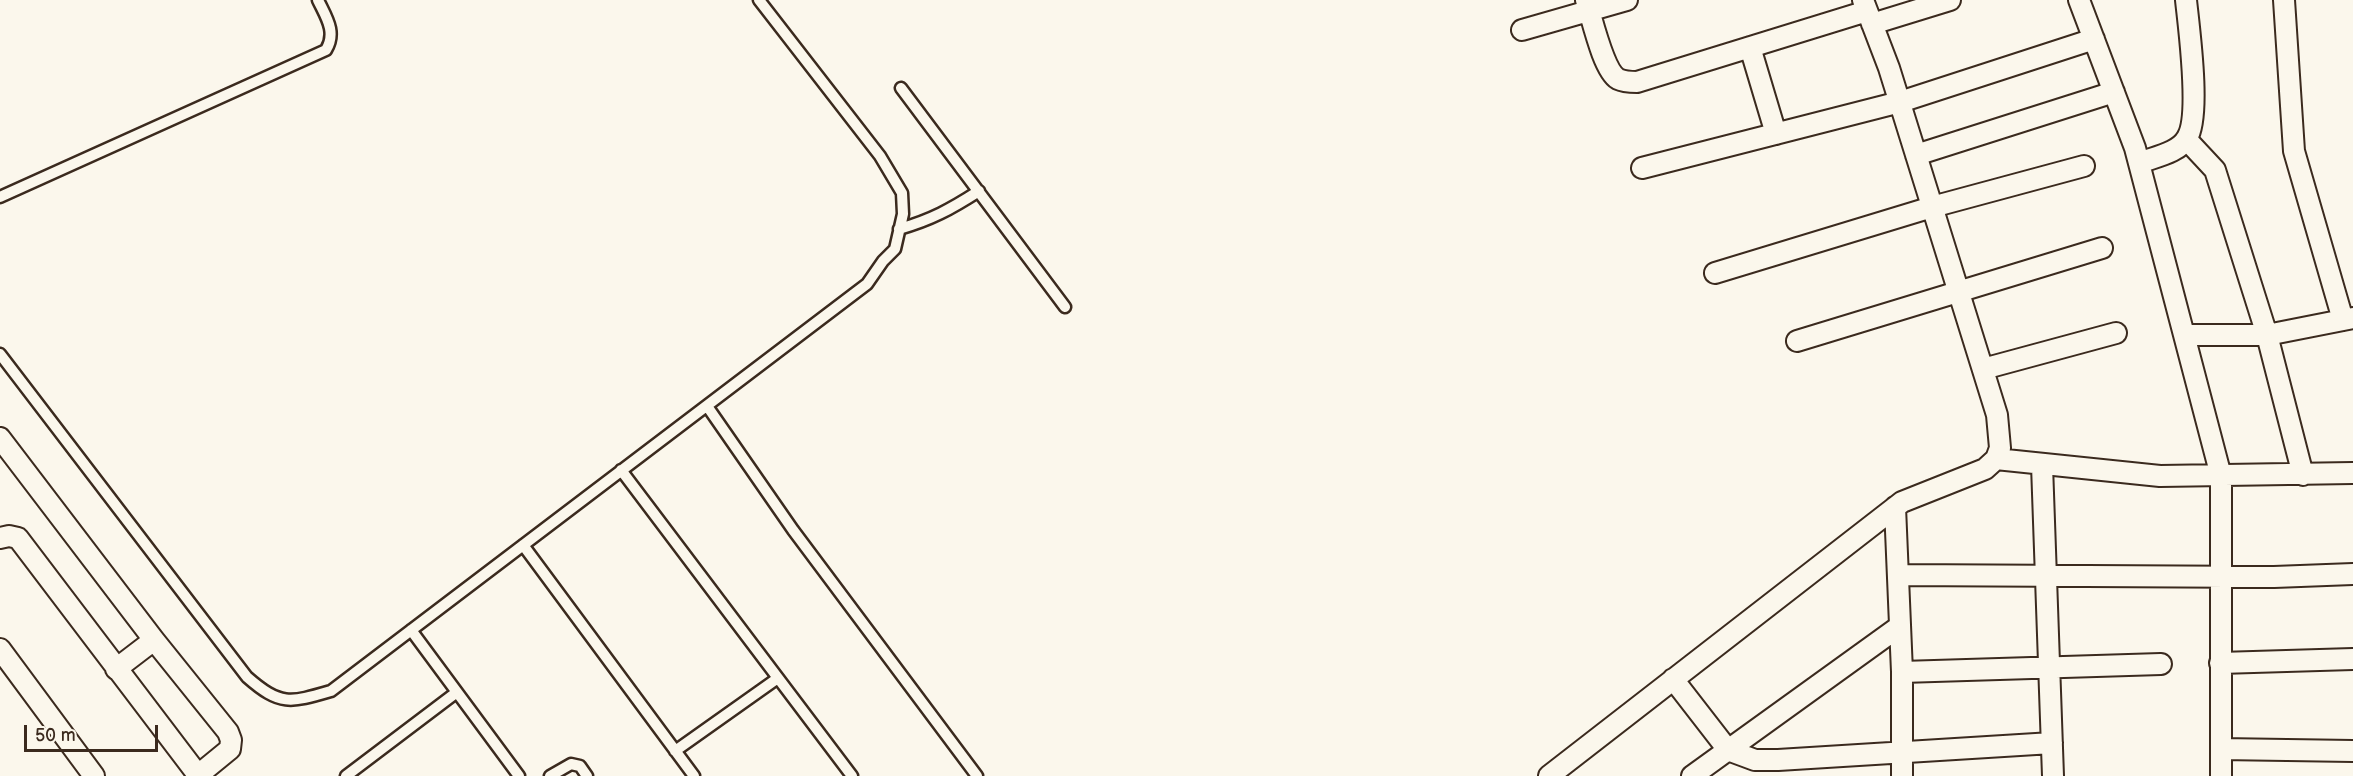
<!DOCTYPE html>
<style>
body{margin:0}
#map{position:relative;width:2353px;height:776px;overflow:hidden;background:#fbf7ec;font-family:"Balsamiq Sans",sans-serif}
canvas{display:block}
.scale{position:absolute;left:24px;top:725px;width:134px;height:27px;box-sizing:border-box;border:3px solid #3b2a1e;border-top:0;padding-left:8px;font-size:18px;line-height:21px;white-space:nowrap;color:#3b2a1e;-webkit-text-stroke:4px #fbf7ec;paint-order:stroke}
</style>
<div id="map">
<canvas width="2353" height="776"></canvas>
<div class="scale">50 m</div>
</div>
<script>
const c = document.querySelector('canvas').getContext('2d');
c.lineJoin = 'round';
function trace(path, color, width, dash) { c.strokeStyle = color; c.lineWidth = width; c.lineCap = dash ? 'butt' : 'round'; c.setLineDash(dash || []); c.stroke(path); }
const lane = new Path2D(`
 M901 88 1065 307
 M0 197 326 50C337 32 326 17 318 0
 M899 229C931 220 951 209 979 191
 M0 354 247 677C280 706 290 703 331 691L867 284 883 261 895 249 903 214 902 193 880 156 759 0
 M707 406 793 530 977 776
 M621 470 852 776
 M523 545 694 776
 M411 630 519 776
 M675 751 778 678
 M346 776 457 692
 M550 776 571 764 580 766 587 776`);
const street = new Path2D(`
 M1586 0C1592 18 1603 70 1618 79 1624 82 1630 82 1637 82L1867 11
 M2079 0 2135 148 2221 476V776
 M2284 0 2294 151 2343 320
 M1872 24 1950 0
 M1522 30 1627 0
 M1750 47 1776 134
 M2187 140 2215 170 2267 335 2303 475
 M1916 155 2114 92
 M2139 163C2154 157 2179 153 2187 138 2201 116 2189 29 2186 0
 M1642 168 1900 102 2094 39
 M1715 273 1932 207 2084 166
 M2184 335H2267L2353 318
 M1797 341 2102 248
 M1983 369 2116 333
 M0 438 154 640 228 732 231 740 230 749 197 776
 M1996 459 2160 476 2353 473
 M2042 465 2053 776
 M1895 507 1902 672V776
 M0 538 9 536 18 538 198 775
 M1898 575 2274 577 2353 574
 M1900 626 1728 750 1755 760H1778L2052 743
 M0 649 94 776
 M2220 663 2353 659
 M116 669 154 640
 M1902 672 2161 664
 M1673 679 1728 750 1692 776
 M2221 749 2353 751
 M1549 776 1902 502 1985 469 1996 459 2000 448 1997 415 1889 68 1863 0`);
trace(lane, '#3b2a1e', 15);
trace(street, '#3b2a1e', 24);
trace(lane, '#fbf7ec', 10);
trace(street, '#fbf7ec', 20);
</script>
